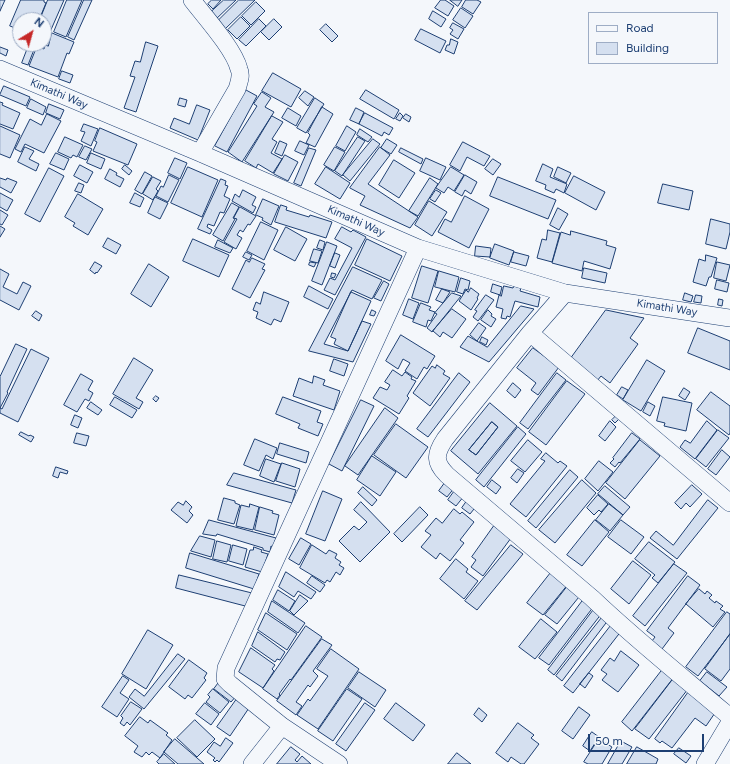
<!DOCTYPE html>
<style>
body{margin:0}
#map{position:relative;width:730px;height:764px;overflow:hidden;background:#f4f7fb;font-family:Figtree,sans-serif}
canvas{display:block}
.legend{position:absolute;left:588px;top:12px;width:130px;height:52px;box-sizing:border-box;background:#f4f7fb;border:1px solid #9eadc5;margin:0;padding:5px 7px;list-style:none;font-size:12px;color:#1d3f73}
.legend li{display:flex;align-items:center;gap:8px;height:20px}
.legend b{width:20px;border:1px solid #9eadc5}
.north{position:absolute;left:12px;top:12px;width:40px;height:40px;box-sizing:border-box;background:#f4f7fb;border:1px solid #9eadc5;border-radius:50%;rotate:37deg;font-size:11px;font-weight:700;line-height:16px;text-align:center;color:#1d3f73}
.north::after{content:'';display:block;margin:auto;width:14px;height:18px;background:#c62828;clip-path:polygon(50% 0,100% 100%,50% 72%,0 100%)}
.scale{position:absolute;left:588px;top:734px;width:116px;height:18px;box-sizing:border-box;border:2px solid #1d3f73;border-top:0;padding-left:5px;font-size:12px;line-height:14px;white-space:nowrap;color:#1d3f73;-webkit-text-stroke:3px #f4f7fb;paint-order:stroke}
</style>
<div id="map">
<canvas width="730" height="764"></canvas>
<ul class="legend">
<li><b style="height:5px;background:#f4f7fb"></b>Road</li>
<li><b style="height:11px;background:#d5e0f0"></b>Building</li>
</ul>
<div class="north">N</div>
<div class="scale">50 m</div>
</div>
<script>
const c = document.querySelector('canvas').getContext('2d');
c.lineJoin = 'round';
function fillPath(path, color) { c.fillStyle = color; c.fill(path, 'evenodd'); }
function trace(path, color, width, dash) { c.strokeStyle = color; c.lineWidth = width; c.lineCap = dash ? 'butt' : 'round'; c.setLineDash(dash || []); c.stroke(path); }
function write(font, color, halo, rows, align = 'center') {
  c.font = font + ' Figtree,sans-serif'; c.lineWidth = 3; c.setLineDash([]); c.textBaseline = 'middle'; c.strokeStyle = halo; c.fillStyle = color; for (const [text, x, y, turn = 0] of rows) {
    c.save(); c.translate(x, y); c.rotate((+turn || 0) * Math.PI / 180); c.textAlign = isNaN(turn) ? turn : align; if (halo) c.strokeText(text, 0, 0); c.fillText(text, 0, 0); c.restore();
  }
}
const building = new Path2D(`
 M0 0H5L0 11Z
 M21 0H44V2L46 3 39 20 35 19V20H20V30L10 26Z
 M48 0H64L43 48 34 44H44V20H40Z
 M67 0H82L66 37 54 32Z
 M84 0H92L74 40 68 37Z
 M212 0H221L213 9 208 4Z
 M224 0H236L215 20 209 14Z
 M239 0H255L225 29 217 22Z
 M441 0H445L454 6 448 16 435 8Z
 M450 0H462L458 6Z
 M466 0H477L481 2 473 14 462 7Z
 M256 2 265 11 251 25 242 16Z
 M461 8 473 16 465 28 453 20Z
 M433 11 446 19 441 27 429 19Z
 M241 17 250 26 237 39 228 30Z
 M259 19 266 26 246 46 239 40Z
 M274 19 282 27 269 40 261 32Z
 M453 23 464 29 458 39 450 34 453 30 450 28Z
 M326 24 338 36 332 42 320 30Z
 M421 29 446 41 440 53 415 40Z
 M52 33 74 42 69 54 67 53 58 77 29 66 37 46 44 49 45 45 48 46Z
 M451 39 458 42 454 54 445 50 447 45H449Z
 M146 42 158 46 136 112 124 108 135 77 130 76 135 61 140 62Z
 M29 45 35 47 28 65 22 63Z
 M0 47 8 50 6 56 0 53Z
 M62 71 73 75 70 83 59 79Z
 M273 73 301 89 291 107 262 91Z
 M4 86 30 97 26 106 0 95Z
 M246 90 257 96 227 152 215 146Z
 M366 90 399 110 394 119 360 99Z
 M305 91 314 97 308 106 299 98Z
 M262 92 271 98 265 107 274 112 242 162 228 152 257 106 254 104Z
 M180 98 187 100 185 107 178 105Z
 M315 98 324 104 306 133 297 128Z
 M31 99 46 107 43 115 27 108Z
 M0 102 3 103 2 105 20 113 13 129 0 124Z
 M49 104 64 110 60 119 46 113Z
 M197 105 210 110 198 140 170 128 174 118 189 124Z
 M322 107 333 114 315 147 306 143 310 135 308 133Z
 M288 108 301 116 296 126 282 118Z
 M356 108 364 112 359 124 350 120Z
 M365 113 393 128 389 135 384 132 382 136 359 124Z
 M400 113 403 116 400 121 396 119Z
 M47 114 61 121 44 153 25 144 21 152 15 149 30 119 41 125Z
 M406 114 411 117 409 122 403 118Z
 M272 116 283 122 272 139 277 142 271 153 282 159 273 173 258 164 256 168 245 161Z
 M84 124 98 129 91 146 81 141 85 132 81 131Z
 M0 126 20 135 10 158 0 154Z
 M347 126 356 132 345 151 336 146Z
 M100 128 137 144 128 165 93 151 97 142 95 141Z
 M360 129 372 137 368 142 357 135Z
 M65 137 83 145 77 157 73 155 71 158 58 152Z
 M358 137 365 141 342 176 335 171Z
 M373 139 380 144 350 181 343 175Z
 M387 139 397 145 391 154 381 148Z
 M280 141 287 144 282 156 275 153Z
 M300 141 309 145 304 155 295 151Z
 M463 142 490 156 484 166 467 157 460 171 450 165Z
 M85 146 92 149 86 160 79 157Z
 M25 147 34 151 29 159 39 164 36 171 18 162Z
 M335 147 345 152 334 171 324 165Z
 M380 147 390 155 368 184 418 217 410 228 360 205 365 196 350 188Z
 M309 148 316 150 301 186 294 183Z
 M401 148 423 159 421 164 399 152Z
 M56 153 69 159 64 170 50 164Z
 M91 153 105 159 101 169 87 163Z
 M285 155 298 162 288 181 274 174Z
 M175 158 187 163 180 179 168 173Z
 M426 158 446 167 440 180 420 171Z
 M493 159 501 164 493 175 485 169Z
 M394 160 415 173 399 198 379 185Z
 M543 164 553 169 550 177 567 184 564 193 556 189 554 193 545 189 546 185 536 181Z
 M80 165 93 172 87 183 74 176Z
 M125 165 132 171 129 175 122 169Z
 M188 167 218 180 202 217 171 203Z
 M326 167 350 183 340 199 315 184Z
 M451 167 464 175 454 191 448 187 444 193 436 188Z
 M558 167 571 173 566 183 554 177Z
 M49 168 64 176 40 222 25 214Z
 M110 169 117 173 116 175 124 179 120 187 105 179Z
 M145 172 152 176 142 194 135 190Z
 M169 175 179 180 168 202 156 196 161 186 163 187Z
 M465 175 477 182 471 194 465 190 462 196 455 192Z
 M574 176 605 192 596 210 565 193Z
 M153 177 161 181 156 189 158 191 153 200 143 194Z
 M498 177 556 200 548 219 490 196Z
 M0 178 6 180 7 178 17 182 11 193 0 187Z
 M430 178 438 184 418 216 409 211Z
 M221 179 226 181 225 185 228 186 224 196 230 199 224 213 220 212 214 226 208 224 207 227 212 230 210 234 198 229Z
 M79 183 84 185 81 193 75 191Z
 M663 184 693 191 689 210 658 203Z
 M243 190 256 197 252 205 256 207 253 213 232 201 235 194 239 197Z
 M436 190 441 193 435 202 430 199Z
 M0 193 13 200 7 211 0 207Z
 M135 193 144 198 140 207 130 203Z
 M78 194 103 209 88 235 73 226 75 223 65 217Z
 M465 196 489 209 469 248 438 232 445 219 451 222Z
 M155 197 168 203 160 219 148 213Z
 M263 199 279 206 271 225 262 220 263 218 256 215Z
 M429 201 447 212 432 236 415 225Z
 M232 203 239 207 233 218 235 219 223 241 213 235Z
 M281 205 287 207 286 210 309 217 310 215 332 222 326 238 275 222Z
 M240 207 256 216 250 225 248 224 243 232 240 230 237 235 242 238 236 249 224 242 237 219 234 218Z
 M558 208 568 214 559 230 550 225Z
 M0 210 8 215 2 225 0 224Z
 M711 219 730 224V232L726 249 706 244Z
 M261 222 278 230 264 260 247 251Z
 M0 226 5 229 0 237Z
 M286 227 307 239 295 261 274 250Z
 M342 227 351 232 353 230 366 237 335 295 324 290 330 278 335 280 352 248 335 239Z
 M548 230 560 233 552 262 537 258 542 239 546 240Z
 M571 231 607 241 606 245 616 248 610 269 584 261 582 271 552 263 561 232 570 235Z
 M108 238 121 245 116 254 103 247Z
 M193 239 229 255 219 277 183 261Z
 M367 239 402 256 390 281 355 265Z
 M218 240 233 248 230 253 215 247Z
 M320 240 325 242 323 250 317 248Z
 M327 242 337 246 322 285 312 281Z
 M495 244 514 251 509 265 490 258Z
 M476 246 491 248 490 257 475 256Z
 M314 249 322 251 318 263 310 261Z
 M246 252 252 255 249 260 243 257Z
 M514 252 529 256 526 266 511 262Z
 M335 253 340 255 335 268 330 266Z
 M706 255 717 258 711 277H709L706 286 693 282 699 259 705 261Z
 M252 258 265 264 262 269 265 270 250 298 232 289 246 260 249 262Z
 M95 262 102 266 97 273 96 272 95 274 90 270Z
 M310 262 316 263 314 267 309 265Z
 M717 262 730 265 726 281 714 278Z
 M149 264 169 277 151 307 131 294Z
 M422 266 438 271 428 303 412 298Z
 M353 267 382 280 372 299 352 290 324 344 348 351 362 321 371 324 353 362 309 351Z
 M584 268 607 273 605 283 582 278Z
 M0 269 9 274 3 287 17 294 23 282 31 286 19 310 0 300Z
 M439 271 459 277 455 292 435 287Z
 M332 273 336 274 334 278 331 277Z
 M461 278 470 281 468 290 465 289 463 294 457 292Z
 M717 280 729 283 727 292 715 289Z
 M384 281 389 284 381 301 374 298Z
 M493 284 502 287 500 295 491 292Z
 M309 286 333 299 328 309 304 297Z
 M504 286 513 288 514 286 521 288 520 291 540 297 538 307 515 301 510 317 507 316 506 319 501 318 503 309 496 307 499 295 501 296Z
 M471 288 479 294 477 298 478 299 471 310 459 301 466 290 468 292Z
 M442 289 450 292 443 303 436 300Z
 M264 292 289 302 281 322 274 319 271 325 256 318 258 312 253 310 256 302 260 304Z
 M351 292 371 301 348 351 334 344 336 339 331 337Z
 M452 293 461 296 432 332 427 328 437 314 435 313Z
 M685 293 693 296 691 302 683 300Z
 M486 295 494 300 478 321 473 317 477 311 475 310Z
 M696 295 702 296 701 303 694 302Z
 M409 299 419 303 413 319 403 315Z
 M719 299 723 300 722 306 718 305Z
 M421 303 431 307 429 310 435 312 431 321 428 320 426 327 413 322Z
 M521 306 534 309 489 362 460 347 468 336 487 347Z
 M452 309 466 319 452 338 443 332 440 337 433 331Z
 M372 310 376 312 374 316 370 315Z
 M488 310 492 314 491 316 496 319 491 327 481 320Z
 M606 310 644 318 630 338 638 344 610 383 601 376 597 381 569 361Z
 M36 311 42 315 39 321 32 316Z
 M479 323 486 328 477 341 470 335Z
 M698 328 730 341V370L688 353Z
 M401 335 435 356 427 369 424 367 417 379 405 371 410 363 403 359 398 369 386 361Z
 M482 337 488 340 486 345 480 342Z
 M16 344 27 349 7 392 8 393 0 408 2 409 31 349 49 358 18 422 0 413V377Z
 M533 348 559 367 538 395 531 390 536 383 517 368Z
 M134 358 153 370 136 398 143 402 139 409 113 394Z
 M334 359 348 364 344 376 330 371Z
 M647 360 665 371 641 411 623 400Z
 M437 365 445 371 443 374 450 378 430 406 413 393 432 366 435 368Z
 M393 370 402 376 405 372 412 377 411 379 416 381 407 396 409 398 399 414 373 398 380 387 387 390 390 385 385 382Z
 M459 373 470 382 428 437 417 429Z
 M557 373 566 380 528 429 520 423Z
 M81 374 93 381 88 390 93 393 89 401 85 399 77 412 64 405Z
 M314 376 325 380 323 385 340 391 334 410 293 396 299 378 312 383Z
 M567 381 585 394 546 445 529 432Z
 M513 383 521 390 515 398 507 391Z
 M622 387 628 390 623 399 617 395Z
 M684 388 690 392 685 400 679 396Z
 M711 392 730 406V433L729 435 697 410Z
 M156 396 159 398 156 402 153 399Z
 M115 397 137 410 132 418 110 405Z
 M283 397 321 411 317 422 323 424 318 436 298 428 300 424 276 414Z
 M663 397 692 403 686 431 664 426 665 423 657 421Z
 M361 400 374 406 342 471 329 464Z
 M91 402 102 410 98 415 87 408Z
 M648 402 655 406 650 416 643 412Z
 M490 403 517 426 478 474 451 451ZM492 422 498 427 476 455 469 450Z
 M385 408 398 418 358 475 345 466Z
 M75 415 82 418 78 428 71 425Z
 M617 415 620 418 615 423 612 420Z
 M610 421 616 427 605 441 599 436Z
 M707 421 717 430 695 459 680 447 685 440 690 443Z
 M492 422 498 427 476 455 469 450Z
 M396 424 428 447 406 478 374 455Z
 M518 427 526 434 484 487 476 480Z
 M718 430 729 438 706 467 696 459Z
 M21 432 29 436 30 435 34 437 31 442 19 435Z
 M77 433 89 436 86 446 74 443Z
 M632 433 640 439 620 463 619 462 615 467 610 463 614 459 613 458Z
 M255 439 277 448 273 459 266 455 259 471 244 465Z
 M528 440 542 452 525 472 511 461Z
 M640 440 660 456 625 499 606 483Z
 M280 443 309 452 306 463 277 454Z
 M722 450 730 457 716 475 708 469Z
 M546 453 558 463 560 461 567 466 526 517 510 504 545 461 541 459Z
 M372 456 396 472 380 496 357 480Z
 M266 459 281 464 274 482 260 476Z
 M599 461 613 472 598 491 585 479Z
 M282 463 300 469 295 487 276 481Z
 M56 467 68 471 67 474 60 472 58 478 53 476Z
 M518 469 524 473 517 483 511 478Z
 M570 470 578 477 536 528 528 521Z
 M234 473 296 490 292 503 227 485Z
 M447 480 455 487 447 497 439 491Z
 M492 480 501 487 496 494 487 487Z
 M582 480 596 493 555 543 539 530Z
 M692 485 702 494 690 507 686 503 681 509 675 503Z
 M605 486 630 507 623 515 598 494Z
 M363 487 377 500 372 506 358 493Z
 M456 489 464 496 456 506 448 500Z
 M323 491 342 499 325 541 306 534Z
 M598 495 608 504 601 512 599 510 594 515 587 508Z
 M224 498 235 501V503L240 505 234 524 218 520Z
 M469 498 478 504 470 514 462 508Z
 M708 500 718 508 677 559 650 538 656 531 673 545Z
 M186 501 192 507 189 511 193 515 187 523 171 510 178 502 183 505Z
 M361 502 390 532 360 562 339 541 354 526 359 530 367 522 354 510Z
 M250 504 259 507 253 530 236 526 241 505 249 507Z
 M609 504 623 515 610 531 596 520Z
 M260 507 273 511 272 513 279 515 274 535 255 530Z
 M420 507 428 515 402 542 394 534Z
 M454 509 460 514 462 512 474 522 460 540 464 543 450 561 440 553 436 559 421 547 431 535 425 531 436 518 442 523Z
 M209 520 276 538 273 547 271 546 270 552 263 550V548L217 534 216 536 203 534Z
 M595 520 609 532 582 566 567 555Z
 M621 520 644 537 631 554 608 537Z
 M494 526 511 538 483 576 471 567 476 560 472 557Z
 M200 536 215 540 211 557 191 551Z
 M301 538 311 544 299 565 289 559Z
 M217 541 231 545 227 562 213 559Z
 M649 542 675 562 658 583 652 578 655 575 635 559Z
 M233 545 247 549 243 565 229 561Z
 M312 545 326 554 329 550 337 554 335 558 341 562 339 565 344 568 340 575 336 572 330 582 327 580 325 583 300 568Z
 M511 545 523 554 477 610 465 601Z
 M254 547 262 550 261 552 268 554 262 572 245 567 250 550H253Z
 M190 553 259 574 254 589 186 568Z
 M456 559 468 569 466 572 478 581 464 599 440 579Z
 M633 561 651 575 629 604 611 589Z
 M674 564 687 573 645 626 633 616Z
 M553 570 569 583 543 615 527 603Z
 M286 572 316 592 311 599 298 591 294 597 279 587Z
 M179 575 252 593 249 607 176 588Z
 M312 576 325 585 320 592 307 583Z
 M688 576 700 585 668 628 674 633 662 649 652 641 655 637 647 631Z
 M571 582 583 592 557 624 545 615Z
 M699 589 705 594 707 591 712 595 709 598 715 603 716 601 723 606 720 609 725 612 713 627 686 604Z
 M278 590 295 601 289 611 273 600Z
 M300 595 308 601 294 615 290 611Z
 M584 599 594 606 549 665 539 658Z
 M272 601 305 623 298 633 268 612Z
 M595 608 602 613 554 675 548 670Z
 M727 612 730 614V634L698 676 686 667Z
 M266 613 297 634 287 650 258 630Z
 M604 615 609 619 562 681 556 676Z
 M541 619 557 632 535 659 519 647Z
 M613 623 622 630 573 693 564 686Z
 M306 626 322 637 291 680 290 679 279 694 280 695 277 699 263 689Z
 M148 630 173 645 146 689 122 674Z
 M258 632 285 652 280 660 277 659 275 662 252 646Z
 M730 634V669L721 681 705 669Z
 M322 639 332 645 313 671 318 676 310 687 308 685 296 702 302 706 296 715 277 701Z
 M251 648 275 665 272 669 274 671 263 688 239 672Z
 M331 649 359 669 318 729 297 715 308 699 310 701 328 676 317 669Z
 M621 651 639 665 618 692 602 680 607 674 601 670 610 658 614 661Z
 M178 654 185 659 144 709 129 697 135 689 144 696Z
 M189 660 207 673 204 678 206 680 192 698 188 695 185 699 169 687Z
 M663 669 674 677 632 731 622 722Z
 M359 672 386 690 375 707 348 688Z
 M707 672 727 687 719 696 700 681Z
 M589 673 593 676 585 688 580 684Z
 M123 676 129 680 120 693 129 699 117 717 102 707Z
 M674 678 688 689 649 739 635 729Z
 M220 681 237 695 231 702 214 689Z
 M213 689 229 702 220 713 206 702 210 697 208 695Z
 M347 689 362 699 333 741 318 731Z
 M690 690 717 710 706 726 695 718 672 748 662 741 660 743 655 739Z
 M239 696 251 705 230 736 217 727Z
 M131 702 142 709 130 725 127 722 124 726 120 723 123 718 121 716Z
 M205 703 219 714 211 725 196 714Z
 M365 703 375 710 346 751 336 744Z
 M396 703 425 725 413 741 384 719Z
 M579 707 590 715 573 739 562 731Z
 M479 708 487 715 482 722 474 715Z
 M140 717 148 723 150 720 168 733 166 735 172 740 160 758 152 752 149 755 146 752 142 757 134 752 138 746 125 736Z
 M195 720 215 739 197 757 177 738Z
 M518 723 534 735 531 738 539 744 524 764H521L511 757 508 762 496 753Z
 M592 732 599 737 590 751 583 746Z
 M226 738 233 743 219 762 217 760 215 762 213 760 215 758 207 752 214 742 220 746Z
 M175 739 204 764H178L164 752Z
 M599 739 612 747 602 764H588L584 762Z
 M621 741 632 747 622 764H608Z
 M291 747 300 754 295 760 297 762 302 756 311 764H277Z
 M637 747 658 759 656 764H627Z
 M679 748 691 756 686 763 674 754Z
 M457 753 471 764H448Z
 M164 754 175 764H159L157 762Z`);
fillPath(building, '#d5e0f0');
trace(building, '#1d3f73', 1);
const minor = new Path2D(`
 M192 0C205 17 234 49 239 69 242 76 239 82 237 89L200 153
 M0 69 200 153 418 248 565 293 730 318
 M565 293 530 333 445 439C435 454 434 462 447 475L592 598C636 640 684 678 730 717
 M530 333 730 503
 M252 764 282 726
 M339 764 282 726 230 684 225 679 226 668 418 248
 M705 764 730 722`);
trace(minor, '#1d3f73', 18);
trace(minor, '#f4f7fb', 17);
write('11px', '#1d3f73', '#f4f7fb', [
 ["Kimathi Way",59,94,23],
 ["Kimathi Way",356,221,24],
 ["Kimathi Way",667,308,9]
]);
</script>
